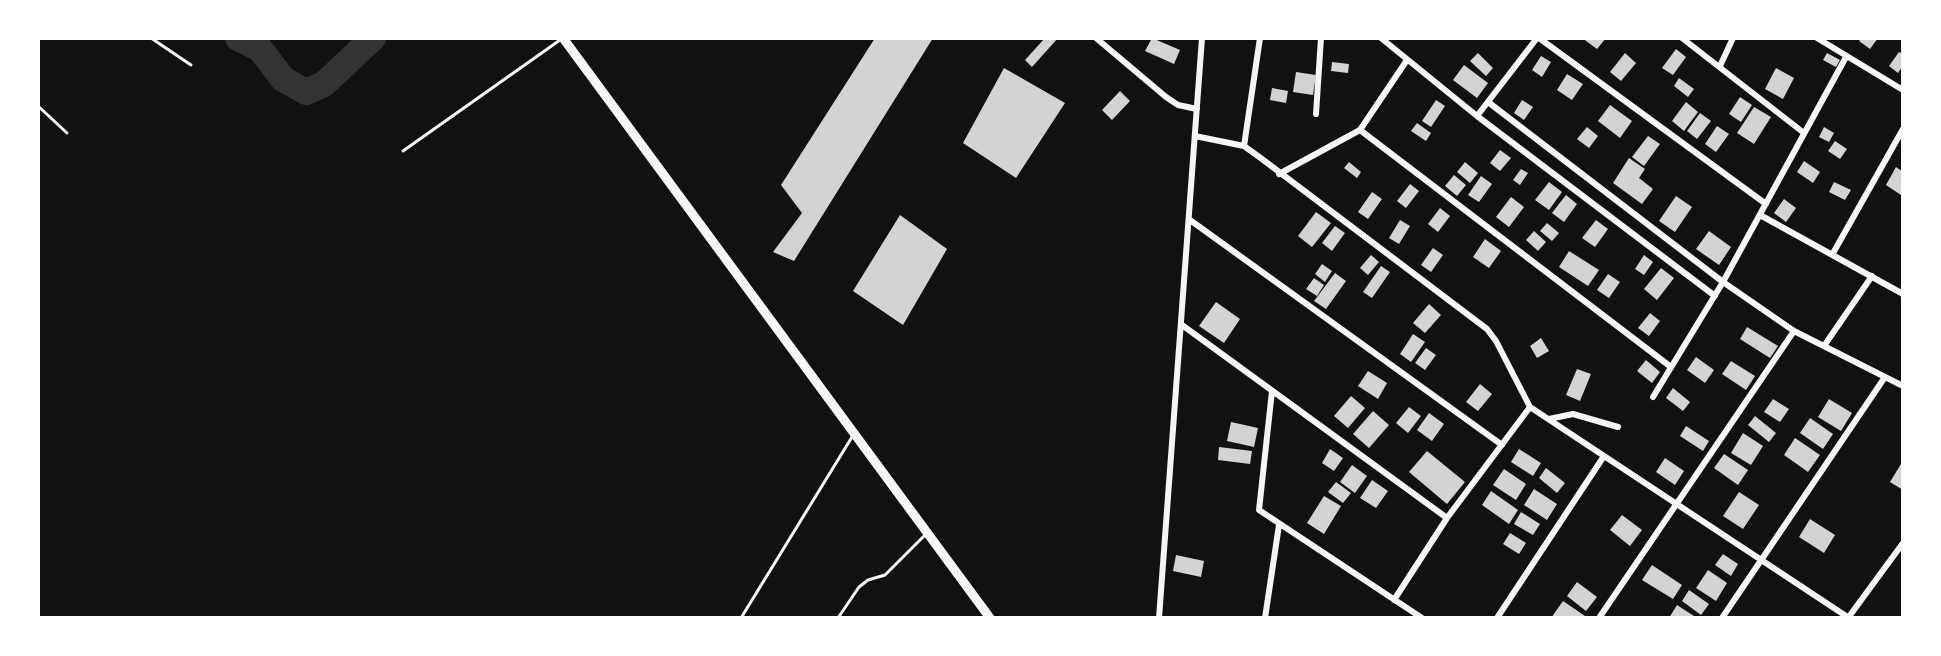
<!DOCTYPE html>
<style>
body{margin:0}
#map{position:relative;width:1941px;height:656px;overflow:hidden;background:#111;font-family:Figtree,sans-serif}
canvas{display:block}
.frame{position:absolute;inset:0;border:40px solid #fff;pointer-events:none}
</style>
<div id="map">
<canvas width="1941" height="656"></canvas>
<div class="frame"></div>
</div>
<script>
const ctx = document.querySelector('canvas').getContext('2d');
ctx.lineJoin = 'round';
const toPath = rows => new Path2D(rows.map(r => 'M' + r).join(''));
function trace(path, color, width, dash) { ctx.strokeStyle = color; ctx.lineWidth = width; ctx.lineCap = dash ? 'butt' : 'round'; ctx.setLineDash(dash || []); ctx.stroke(path); }
function fillPath(path, color) { ctx.fillStyle = color; ctx.fill(path, 'evenodd'); }
trace(toPath([
 [238,38,260,49,283,79,306,92,324,84,373,38]
]), '#333', 26);
fillPath(toPath([
 [875,38,933,38,794,261,773,252,802,213,781,185],
 [1045,38,1058,38,1032,67,1025,60],
 [1152,38,1180,50,1174,64,1145,51],
 [1582,38,1606,38,1597,49],
 [1862,38,1878,38,1870,49,1859,41],
 [1676,49,1686,57,1673,75,1662,68],
 [1899,52,1903,54,1903,65,1898,73,1889,66],
 [1478,53,1493,68,1486,76,1470,61],
 [1625,53,1636,63,1621,81,1610,72],
 [1827,53,1840,60,1836,67,1823,60],
 [1541,56,1551,62,1542,77,1532,70],
 [1332,62,1349,64,1348,73,1331,71],
 [1464,65,1488,83,1477,98,1453,80],
 [1004,68,1065,103,1016,178,963,143],
 [1776,68,1794,78,1783,99,1765,89],
 [1296,72,1316,75,1313,95,1293,92],
 [1567,74,1583,84,1572,100,1557,90],
 [1679,78,1694,89,1688,97,1674,86],
 [1272,88,1288,91,1286,103,1270,100],
 [1120,91,1130,101,1112,120,1102,110],
 [1740,97,1752,105,1741,122,1729,114],
 [1436,100,1445,106,1431,127,1422,121],
 [1522,100,1533,107,1524,120,1514,113],
 [1686,102,1698,112,1684,131,1672,121],
 [1610,105,1632,121,1620,138,1598,121],
 [1754,107,1771,117,1754,144,1737,133],
 [1700,113,1711,121,1697,139,1687,131],
 [1417,123,1431,133,1426,141,1411,131],
 [1717,126,1729,134,1716,152,1705,144],
 [1587,127,1598,136,1589,148,1577,139],
 [1824,127,1834,133,1829,142,1819,137],
 [1648,136,1660,144,1644,166,1632,157],
 [1835,141,1847,149,1840,159,1828,151],
 [1500,150,1511,158,1500,171,1490,163],
 [1629,158,1645,169,1639,178,1653,189,1642,204,1613,183],
 [1804,161,1820,172,1813,183,1797,172],
 [1349,162,1361,172,1357,178,1344,168],
 [1465,162,1478,173,1470,183,1457,172],
 [1896,167,1903,172,1901,195,1886,185],
 [1521,169,1528,173,1520,185,1513,180],
 [1454,175,1466,185,1457,196,1445,186],
 [1481,176,1492,184,1479,202,1468,195],
 [1549,182,1562,192,1549,210,1535,200],
 [1834,182,1851,190,1845,200,1829,192],
 [1410,184,1419,191,1406,208,1397,201],
 [1372,192,1382,199,1368,219,1358,212],
 [1566,195,1577,204,1564,222,1552,213],
 [1676,196,1692,207,1675,232,1659,221],
 [1511,197,1524,207,1509,227,1496,217],
 [1784,199,1796,208,1786,222,1774,213],
 [1440,208,1450,216,1438,232,1428,224],
 [1316,212,1331,223,1312,247,1298,236],
 [900,215,947,249,903,325,853,291],
 [1400,220,1410,226,1399,244,1389,238],
 [1596,220,1608,229,1595,247,1582,238],
 [1547,223,1559,233,1552,241,1540,231],
 [1335,226,1345,233,1332,251,1322,243],
 [1534,231,1546,242,1538,251,1526,240],
 [1709,231,1731,247,1719,265,1696,249],
 [1485,239,1501,251,1489,268,1473,257],
 [1433,248,1443,255,1431,272,1421,265],
 [1569,251,1599,270,1588,286,1559,267],
 [1371,255,1379,262,1368,275,1360,268],
 [1644,255,1653,262,1644,275,1635,269],
 [1322,264,1332,271,1325,282,1315,274],
 [1381,266,1390,272,1372,298,1363,292],
 [1661,268,1674,278,1657,300,1644,289],
 [1335,273,1346,281,1326,309,1314,301],
 [1608,274,1620,282,1609,298,1597,290],
 [1314,278,1324,285,1317,296,1306,289],
 [1216,302,1240,319,1224,343,1199,326],
 [1429,304,1441,315,1425,333,1413,323],
 [1650,313,1660,321,1649,336,1638,328],
 [1747,327,1778,346,1770,358,1740,339],
 [1413,334,1425,342,1411,362,1400,354],
 [1541,338,1549,351,1537,358,1530,346],
 [1426,348,1436,355,1425,370,1415,363],
 [1696,357,1714,370,1705,383,1687,370],
 [1646,360,1660,372,1652,383,1637,371],
 [1731,361,1755,376,1746,390,1722,374],
 [1577,369,1591,374,1580,401,1566,395],
 [1368,371,1387,383,1378,399,1358,386],
 [1480,384,1492,394,1478,411,1466,402],
 [1673,388,1690,402,1683,411,1666,398],
 [1351,396,1365,408,1348,428,1334,416],
 [1773,399,1789,409,1780,422,1764,412],
 [1829,399,1852,413,1841,431,1818,417],
 [1409,407,1421,416,1408,433,1396,423],
 [1373,411,1389,425,1369,448,1353,434],
 [1429,413,1444,424,1432,441,1417,430],
 [1755,416,1776,433,1769,442,1748,425],
 [1810,418,1833,434,1823,449,1800,433],
 [1231,422,1258,428,1254,447,1227,441],
 [1686,426,1709,441,1703,451,1680,436],
 [1743,433,1763,446,1751,465,1731,453],
 [1795,438,1820,455,1808,472,1784,455],
 [1219,447,1252,451,1250,464,1218,460],
 [1330,449,1343,458,1334,471,1322,463],
 [1519,449,1541,463,1533,476,1511,462],
 [1427,451,1465,482,1447,504,1409,472],
 [1724,454,1748,470,1738,485,1714,468],
 [1665,458,1684,471,1675,485,1656,472],
 [1901,464,1903,465,1903,490,1890,482],
 [1352,465,1367,476,1355,493,1340,482],
 [1546,468,1565,483,1557,493,1539,478],
 [1504,469,1526,484,1516,500,1493,485],
 [1372,480,1388,491,1376,508,1360,498],
 [1336,482,1351,493,1343,503,1328,492],
 [1534,489,1557,504,1547,520,1524,505],
 [1491,491,1518,510,1509,524,1482,505],
 [1739,492,1759,505,1743,529,1723,516],
 [1324,496,1341,506,1324,534,1307,523],
 [1521,512,1540,524,1533,535,1514,524],
 [1622,515,1642,530,1630,546,1610,530],
 [1810,519,1835,535,1824,553,1799,537],
 [1510,533,1526,543,1519,554,1503,544],
 [1723,554,1738,564,1731,576,1715,565],
 [1176,555,1204,561,1201,577,1173,571],
 [1652,565,1682,585,1673,599,1642,580],
 [1708,570,1727,583,1716,601,1696,588],
 [1577,582,1597,597,1586,611,1567,596],
 [1689,590,1709,604,1701,615,1682,601],
 [1563,601,1585,616,1583,618,1551,618],
 [1677,605,1697,618,1669,618]
]), '#d3d3d3');
trace(toPath([
 [151,38,191,65],
 [38,106,67,133],
 [403,151,560,40],
 [741,618,852,437],
 [838,618,859,587,868,580,885,575,925,535]
]), '#f5f5f5', 3);
trace(toPath([
 [1096,38,1166,97,1178,105,1197,109],
 [1381,38,1477,116,1715,296],
 [1539,38,1766,204],
 [1682,38,1804,133],
 [1817,38,1903,90],
 [1720,66,1733,38],
 [1488,102,1723,282,1794,331,1903,386],
 [1316,114,1321,38],
 [1477,116,1537,38],
 [1360,130,1671,367],
 [1195,136,1244,146,1262,159,1487,329,1496,341,1530,407,1849,618],
 [1244,146,1260,38],
 [1279,174,1360,130,1407,60],
 [1760,215,1903,294],
 [1190,220,1502,445],
 [1832,255,1903,129],
 [1182,325,1447,518],
 [1824,346,1872,276],
 [1272,391,1259,510,1422,618],
 [1653,397,1723,282,1846,57],
 [1549,419,1573,414,1618,427],
 [1394,600,1447,518,1530,407],
 [1159,618,1202,38],
 [1265,618,1279,525],
 [1497,618,1604,456],
 [1599,618,1794,331],
 [1722,618,1885,377],
 [1848,618,1903,543]
]), '#f5f5f5', 6);
trace(toPath([
 [563,38,990,618]
]), '#f5f5f5', 9);
</script>
